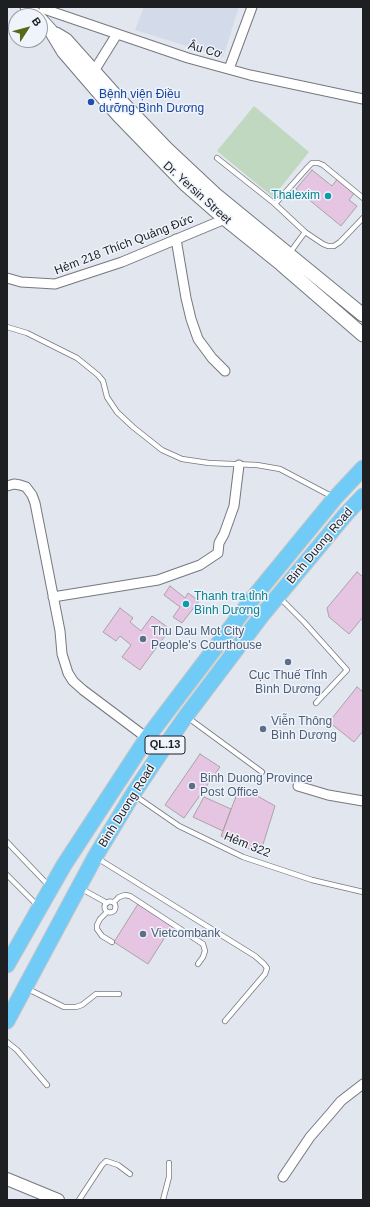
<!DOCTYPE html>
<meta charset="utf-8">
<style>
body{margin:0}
#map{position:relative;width:370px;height:1207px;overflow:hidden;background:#e2e6ee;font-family:Helvetica,sans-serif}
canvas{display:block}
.frame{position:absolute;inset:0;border:8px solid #1d1f22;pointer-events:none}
.north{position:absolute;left:8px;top:8px;width:40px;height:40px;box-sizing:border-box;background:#eff3fb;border:1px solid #9b9ea4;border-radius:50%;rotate:54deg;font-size:11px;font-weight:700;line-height:16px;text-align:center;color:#1d1f22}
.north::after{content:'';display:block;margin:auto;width:14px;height:18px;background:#556916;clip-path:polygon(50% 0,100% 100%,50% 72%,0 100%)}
</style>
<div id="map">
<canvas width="370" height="1207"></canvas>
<div class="frame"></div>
<div class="north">B</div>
</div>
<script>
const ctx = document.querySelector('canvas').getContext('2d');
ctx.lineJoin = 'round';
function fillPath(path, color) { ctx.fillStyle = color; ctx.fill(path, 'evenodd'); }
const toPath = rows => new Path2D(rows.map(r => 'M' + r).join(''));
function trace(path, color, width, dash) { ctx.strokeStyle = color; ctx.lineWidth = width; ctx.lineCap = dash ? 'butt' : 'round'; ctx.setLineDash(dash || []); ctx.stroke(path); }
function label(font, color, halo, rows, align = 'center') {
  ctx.font = font + ' Helvetica,sans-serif'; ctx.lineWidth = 3; ctx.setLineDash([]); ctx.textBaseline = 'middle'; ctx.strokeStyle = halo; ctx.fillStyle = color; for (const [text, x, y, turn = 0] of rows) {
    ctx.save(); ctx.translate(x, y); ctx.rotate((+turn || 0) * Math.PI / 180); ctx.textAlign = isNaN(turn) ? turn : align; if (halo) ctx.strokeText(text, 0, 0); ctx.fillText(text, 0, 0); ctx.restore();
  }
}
fillPath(toPath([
 [144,7,239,7,223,57,135,30]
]), '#d3dae9');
fillPath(toPath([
 [254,106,309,152,273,197,217,151]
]), '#c0d7c0');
const building = toPath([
 [312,170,332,186,338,178,355,192,349,200,357,206,341,226,296,189,312,170],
 [357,572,363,577,363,617,349,634,329,617,327,608,357,572],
 [170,586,185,598,188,593,199,601,182,623,173,617,180,607,164,595,170,586],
 [120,608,133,618,130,622,141,631,152,616,170,629,140,670,122,657,131,645,120,636,116,641,103,632,120,608],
 [357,687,363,692,363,731,354,742,329,722,357,687],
 [200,754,220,767,184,818,165,805,200,754],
 [240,786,275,806,260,854,221,836,240,786],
 [204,797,231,809,223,831,193,817,204,797],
 [138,904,172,926,148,964,114,942,138,904]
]);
fillPath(building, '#e6c5e2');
trace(building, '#a9a2a8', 1);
const service = toPath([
 [217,158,275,204,308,167,312,163,318,163,323,165,363,198],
 [275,204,305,232],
 [289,254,305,232,323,244,328,246,334,246,340,242,363,218],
 [7,327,27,333,77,358,98,375,103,381,107,397,117,412,133,427,162,450,182,459,209,463,257,465,280,469,333,497],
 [279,597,304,622,347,670,316,703],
 [187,717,262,772],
 [134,795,179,826,243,857,312,880,363,892],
 [7,842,50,887],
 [97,858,255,956,264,964,267,968,265,974,225,1021],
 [7,875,38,906],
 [80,888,107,903],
 '104.5 907a5.5 5.5 0 1 1 11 0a5.5 5.5 0 1 1-11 0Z',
 [114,902,119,897,125,895,130,896,203,944,205,951,203,957,198,964],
 [107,912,100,919,97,925,97,929,102,936,112,942],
 [28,989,64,1007,76,1007,82,1005,96,994,119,994],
 [7,1042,17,1050,47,1085],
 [79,1200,102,1165,106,1161,118,1165,130,1174],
 [163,1200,169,1177,169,1163]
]);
const minor = toPath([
 [44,9,188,58,250,75,363,99],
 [229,69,252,7],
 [94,71,117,34],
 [176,239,186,298,191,319,198,339,212,358,225,371],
 [7,278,21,282,55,284,122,262,225,219],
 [7,486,14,484,20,485,26,487,32,495,35,503,60,631,62,654,68,673,73,681,83,690,147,738],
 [53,597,158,580,200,565,218,553,219,543,224,534,234,506,239,465],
 [298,786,328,795,363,801],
 [283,1177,310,1137,330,1114,341,1101,363,1084]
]);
const tertiary = toPath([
 [7,1179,58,1200]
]);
const secondary = toPath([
 [27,7,37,16],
 [40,19,51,31,63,51,119,116,185,184,225,219,281,264,363,335],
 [56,34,66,40,117,97,167,149,215,194,363,315]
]);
const trunk = toPath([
 [7,965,64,865,147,738,253,598,335,498,363,468],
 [7,1021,95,857,133,794,163,749,186,716,263,614,346,514,363,496]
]);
trace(service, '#757880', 6);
trace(minor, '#757880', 11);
trace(tertiary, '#757880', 14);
trace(secondary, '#757880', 15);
trace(trunk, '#c4c5c6', 17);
trace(service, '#fff', 4.5);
trace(minor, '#fff', 9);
trace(tertiary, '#fff', 12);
trace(secondary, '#fff', 13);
trace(trunk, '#70ccf7', 15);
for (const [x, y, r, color] of [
 [91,102,4,"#1a4fb4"],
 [328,196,4,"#0f9aa8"],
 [186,604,4,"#0f9aa8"],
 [143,639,4,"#5c6f8a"],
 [288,662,4,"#5c6f8a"],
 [263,729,4,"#5c6f8a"],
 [192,786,4,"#5c6f8a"],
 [143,934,4,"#5c6f8a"]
]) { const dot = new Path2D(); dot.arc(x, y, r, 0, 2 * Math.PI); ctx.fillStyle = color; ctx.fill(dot); trace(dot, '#eff3fb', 1.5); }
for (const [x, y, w] of [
 [165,745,40]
]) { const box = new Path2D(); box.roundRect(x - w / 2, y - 9, w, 18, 3); ctx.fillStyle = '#eff3fb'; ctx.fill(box); trace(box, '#1d1f22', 1); }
label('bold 11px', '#1d1f22', null, [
 ["QL.13",165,745]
]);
label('12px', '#1d1f22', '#eff3fb', [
 ["Âu Cơ",205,50,16],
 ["Dr. Yersin Street",197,193,42],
 ["Hẻm 218 Thích Quảng Đức",124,245,-21],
 ["Binh Duong Road",320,546,-50],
 ["Binh Duong Road",127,806,-58],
 ["Hẻm 322",247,845,22]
]);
label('12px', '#164399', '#eff3fb', [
 ["Bệnh viện Điều",99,95],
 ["dưỡng Bình Dương",99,109]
], 'left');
label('12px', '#0d838f', '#eff3fb', [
 ["Thalexim",320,196],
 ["Thanh tra tỉnh",194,597,"left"],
 ["Bình Dương",194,611,"left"]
], 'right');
label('12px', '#4e5e75', '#eff3fb', [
 ["Thu Dau Mot City",151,632],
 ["People's Courthouse",151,646],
 ["Cục Thuế Tỉnh",288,676,"center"],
 ["Bình Dương",288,690,"center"],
 ["Viễn Thông",271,722],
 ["Bình Dương",271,736],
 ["Binh Duong Province",200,779],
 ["Post Office",200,793],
 ["Vietcombank",151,934]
], 'left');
</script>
